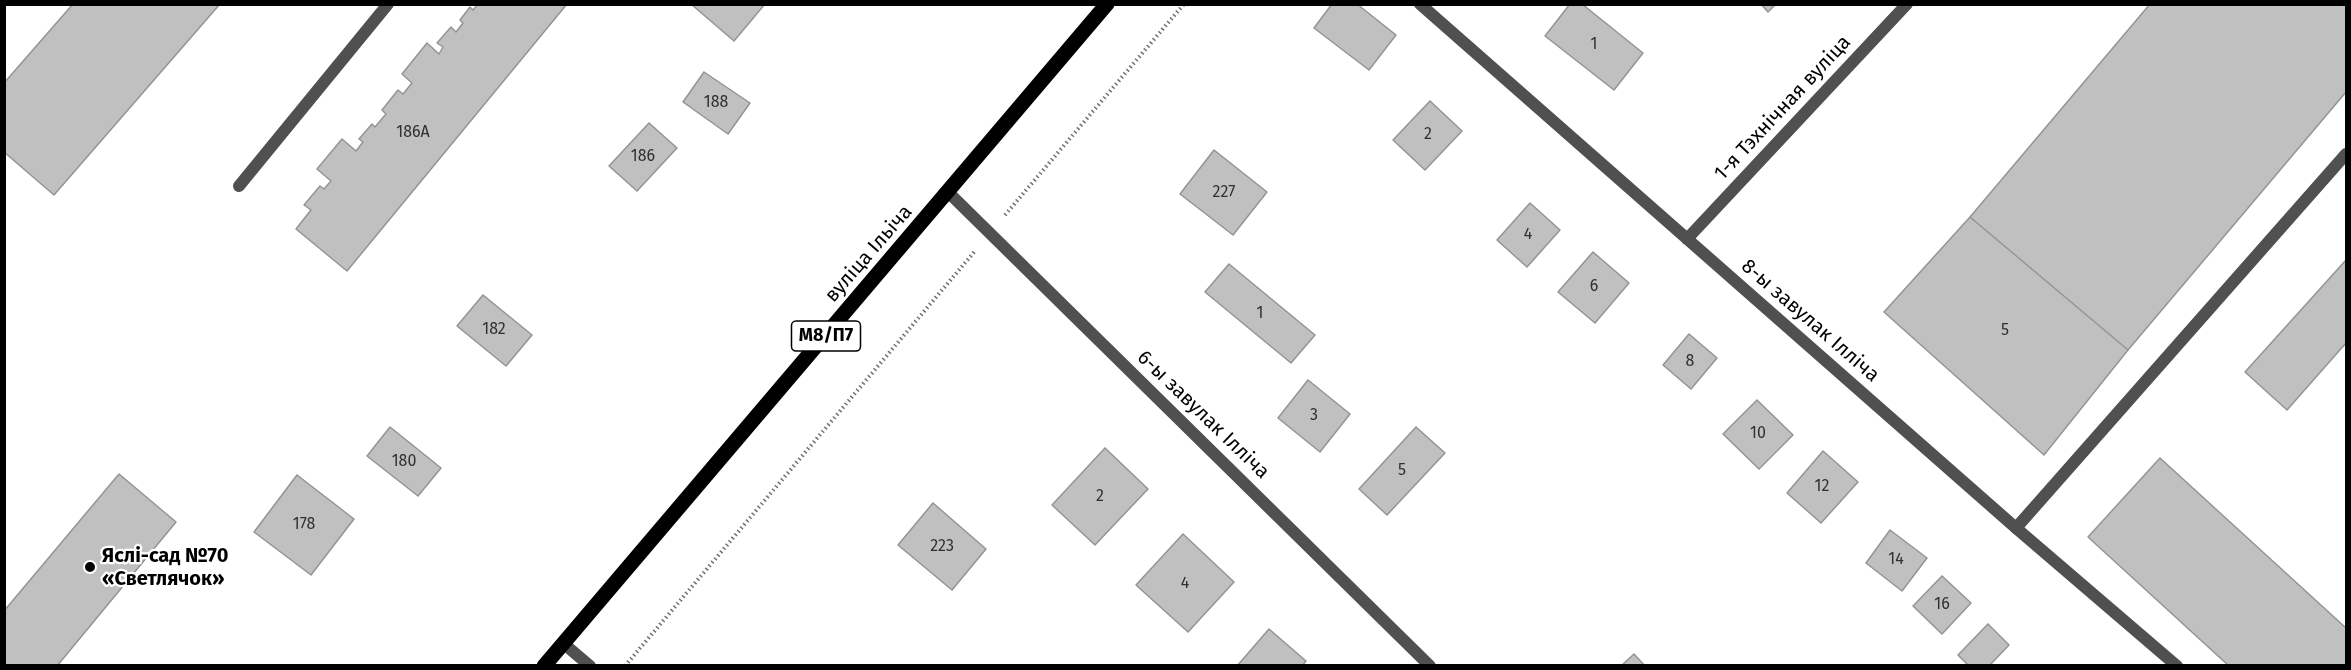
<!DOCTYPE html>
<meta charset="utf-8">
<style>
body{margin:0}
#map{position:relative;width:2351px;height:670px;overflow:hidden;background:#fff;font-family:"Fira Sans",sans-serif}
canvas{display:block}
.frame{position:absolute;inset:0;border:6px solid #000;pointer-events:none}
</style>
<div id="map">
<canvas width="2351" height="670"></canvas>
<div class="frame"></div>
</div>
<script>
const ctx = document.querySelector('canvas').getContext('2d');
ctx.lineJoin = 'round';
function fillPath(path, color) { ctx.fillStyle = color; ctx.fill(path, 'evenodd'); }
const toPath = rows => new Path2D(rows.map(r => 'M' + r).join(''));
function trace(path, color, width, dash) { ctx.strokeStyle = color; ctx.lineWidth = width; ctx.lineCap = dash ? 'butt' : 'round'; ctx.setLineDash(dash || []); ctx.stroke(path); }
function label(font, color, halo, rows, align = 'center') {
  ctx.font = font + ' "Fira Sans",sans-serif'; ctx.lineWidth = 4.5; ctx.setLineDash([]); ctx.textBaseline = 'middle'; ctx.strokeStyle = halo; ctx.fillStyle = color; for (const [text, x, y, turn = 0] of rows) {
    ctx.save(); ctx.translate(x, y); ctx.rotate((+turn || 0) * Math.PI / 180); ctx.textAlign = isNaN(turn) ? turn : align; if (halo) ctx.strokeText(text, 0, 0); ctx.fillText(text, 0, 0); ctx.restore();
  }
}
const building = toPath([
 [73,4,220,4,54,195,4,152,4,83,73,4],
 [478,4,567,4,347,271,296,229,311,210,304,205,320,186,324,189,331,181,317,169,342,139,356,151,363,142,359,139,372,124,375,127,386,114,382,110,398,90,403,94,412,83,402,74,427,43,439,54,443,47,437,43,451,27,456,32,463,23,460,20,470,7,473,10,478,4],
 [691,4,765,4,734,41,691,4],
 [1332,4,1357,4,1396,35,1369,70,1314,28,1332,4],
 [1570,4,1582,4,1643,53,1614,90,1545,36,1570,4],
 [1761,4,1776,4,1768,12,1761,4],
 [2150,4,2346,4,2346,92,2128,350,1970,217,2150,4],
 [704,72,750,103,728,134,683,102,704,72],
 [1430,101,1462,131,1425,170,1393,140,1430,101],
 [649,123,677,148,637,191,609,166,649,123],
 [1214,150,1267,192,1233,235,1180,194,1214,150],
 [1530,203,1560,230,1527,267,1497,240,1530,203],
 [1970,217,2128,350,2044,455,1884,312,1970,217],
 [1593,252,1629,283,1595,323,1558,292,1593,252],
 [2346,260,2346,343,2287,410,2245,372,2346,260],
 [1229,264,1315,335,1291,363,1205,292,1229,264],
 [483,295,532,335,506,366,457,326,483,295],
 [1689,334,1717,358,1691,389,1663,365,1689,334],
 [1308,380,1350,414,1320,452,1278,418,1308,380],
 [1757,400,1793,435,1759,469,1723,434,1757,400],
 [390,427,441,468,418,496,367,456,390,427],
 [1416,427,1445,453,1387,515,1359,489,1416,427],
 [1105,448,1148,489,1095,545,1052,505,1105,448],
 [1823,451,1858,482,1821,523,1787,493,1823,451],
 [2160,458,2346,628,2346,666,2229,666,2088,537,2160,458],
 [119,474,176,522,57,666,4,666,4,611,119,474],
 [297,475,354,519,311,575,254,532,297,475],
 [933,503,986,549,952,590,898,545,933,503],
 [1890,530,1927,558,1902,591,1866,563,1890,530],
 [1183,534,1234,582,1188,632,1136,585,1183,534],
 [1942,576,1971,603,1942,634,1913,606,1942,576],
 [1988,624,2009,645,1989,666,1969,666,1958,655,1988,624],
 [1269,629,1306,661,1302,666,1237,666,1269,629],
 [1634,654,1645,666,1621,666,1634,654]
]);
fillPath(building, '#c0c0c0');
trace(building, '#949494', 1.5);
trace(toPath([
 [1005,215,1184,4],
 [625,666,975,251]
]), '#727272', 4, [1.5, 3]);
trace(toPath([
 [239,186,388,4],
 [2016,528,2346,154]
]), '#505050', 12);
trace(toPath([
 [1420,4,2016,528,2177,666],
 [949,193,1430,666],
 [1687,239,1907,4],
 [563,643,590,666]
]), '#505050', 12);
trace(toPath([
 [544,666,1107,4]
]), '#000', 15);
for (const [x, y, r, color] of [
 [90,567,6,"#000"]
]) { const dot = new Path2D(); dot.arc(x, y, r, 0, 2 * Math.PI); ctx.fillStyle = color; ctx.fill(dot); trace(dot, '#fff', 2); }
label('16px', '#303030', null, [
 ["1",1594,45],
 ["188",716,103],
 ["186А",413,133],
 ["2",1428,135],
 ["186",643,157],
 ["227",1224,193],
 ["4",1528,235],
 ["6",1594,287],
 ["1",1260,314],
 ["182",494,330],
 ["5",2005,331],
 ["8",1690,362],
 ["3",1314,416],
 ["10",1758,434],
 ["180",404,462],
 ["5",1402,471],
 ["12",1822,487],
 ["2",1100,497],
 ["178",304,525],
 ["223",942,547],
 ["14",1896,560],
 ["4",1185,584],
 ["16",1942,605]
]);
for (const [x, y, w] of [
 [826,336,69]
]) { const box = new Path2D(); box.roundRect(x - w / 2, y - 15, w, 30, 4.5); ctx.fillStyle = '#fff'; ctx.fill(box); trace(box, '#000', 1.5); }
label('bold 18px', '#000', null, [
 ["М8/П7",826,336]
]);
label('20px', '#000', '#fff', [
 ["1-я Тэхнічная вуліца",1783,108,-47],
 ["вуліца Ільіча",869,254,-49],
 ["8-ы завулак Ілліча",1810,321,41],
 ["6-ы завулак Ілліча",1203,415,44]
]);
label('bold 20px', '#000', '#fff', [
 ["Яслі-сад №70",102,556],
 ["«Светлячок»",102,579]
], 'left');
</script>
